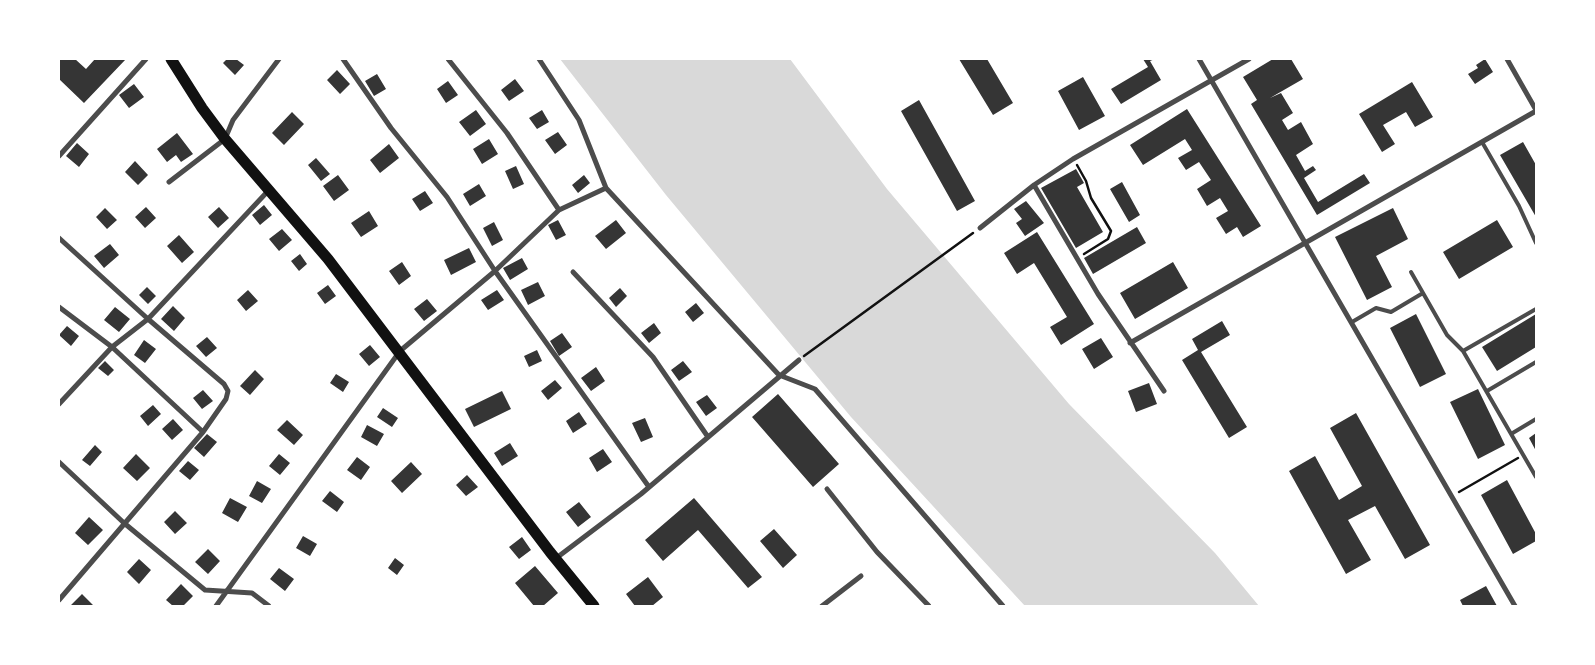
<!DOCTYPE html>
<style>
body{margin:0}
#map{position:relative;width:1595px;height:665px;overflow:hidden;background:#fff;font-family:Montserrat,sans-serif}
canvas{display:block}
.frame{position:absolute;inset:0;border:60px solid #fff;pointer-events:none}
</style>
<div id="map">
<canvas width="1595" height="665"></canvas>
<div class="frame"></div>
</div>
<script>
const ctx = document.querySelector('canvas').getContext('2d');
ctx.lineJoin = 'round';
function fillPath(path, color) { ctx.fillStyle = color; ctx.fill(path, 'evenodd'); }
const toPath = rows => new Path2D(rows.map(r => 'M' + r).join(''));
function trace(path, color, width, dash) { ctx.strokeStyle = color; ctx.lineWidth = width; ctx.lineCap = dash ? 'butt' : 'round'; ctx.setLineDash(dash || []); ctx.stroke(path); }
fillPath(toPath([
 [560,59,790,59,887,189,1069,404,1215,553,1259,606,1025,606,851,417,666,195]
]), '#d9d9d9');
fillPath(toPath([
 [59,59,75,59,86,69,95,59,126,59,84,103,59,79],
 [227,59,236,59,244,65,235,75,223,63],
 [959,59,987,59,1013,103,993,115],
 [1143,59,1155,59,1150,61,1161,80,1121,104,1111,89,1148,67],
 [1273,59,1291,59,1303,79,1270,98,1281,93,1293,113,1282,120,1288,130,1301,122,1313,144,1296,155,1305,171,1313,166,1316,170,1304,178,1318,202,1364,174,1370,183,1317,215,1251,104,1257,100,1243,77],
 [1485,59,1493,72,1475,84,1468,74,1478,68,1476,65],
 [337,70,350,84,340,94,327,80],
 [377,74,386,89,374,96,365,81],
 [1083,77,1105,116,1079,130,1058,91],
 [515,79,524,91,509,101,501,90],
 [448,81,458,95,446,103,437,89],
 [1412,82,1433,117,1415,127,1406,112,1383,125,1395,144,1382,152,1359,114],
 [134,84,144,97,129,108,119,95],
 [919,100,975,201,957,211,901,111],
 [1187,109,1261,226,1243,237,1237,227,1226,234,1216,218,1228,211,1220,198,1207,206,1197,189,1211,180,1199,162,1186,170,1178,158,1192,150,1185,139,1143,165,1130,145],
 [476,110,486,124,470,136,459,122],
 [542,110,549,122,537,129,529,118],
 [292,112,304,124,284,145,272,133],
 [558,132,567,145,555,154,545,140],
 [177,133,193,154,181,162,176,155,167,162,157,149],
 [489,139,498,154,482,164,473,149],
 [1523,142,1536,165,1536,217,1500,155],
 [77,143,89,154,79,167,66,156],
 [389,144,399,158,380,173,370,160],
 [316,158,330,174,321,181,308,165],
 [135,161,148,175,138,185,125,172],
 [516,166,524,184,513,189,505,171],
 [1076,169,1084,183,1077,187,1103,232,1076,248,1041,188],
 [338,175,349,190,334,201,323,186],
 [584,175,590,183,578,193,572,185],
 [1122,182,1140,215,1129,222,1110,189],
 [479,184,486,196,470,206,463,194],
 [425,191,433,203,420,211,412,199],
 [1026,201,1044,223,1025,236,1016,223,1022,219,1014,209],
 [264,205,272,215,260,225,252,215],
 [146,207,156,218,145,228,135,217],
 [219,207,229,218,218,228,208,217],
 [105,208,117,220,107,229,96,217],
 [1393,208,1408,239,1376,256,1392,287,1367,300,1335,237],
 [369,211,378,226,361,237,351,223],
 [558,220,566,235,556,240,548,225],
 [616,220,626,233,606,249,595,236],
 [1497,220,1513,247,1459,279,1443,252],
 [494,222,503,240,492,246,483,228],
 [1137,227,1146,243,1093,274,1084,258],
 [282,229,292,240,279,251,269,239],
 [1037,232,1094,324,1061,345,1050,327,1067,317,1034,263,1017,274,1004,253],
 [179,235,194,252,182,263,167,246],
 [110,244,119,255,104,268,94,256],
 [469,248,476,262,451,275,444,260],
 [300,254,307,264,299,271,291,261],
 [522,258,528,269,510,280,503,268],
 [402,262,411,276,399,285,389,271],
 [1173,262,1188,288,1135,319,1120,293],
 [538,282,545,296,528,305,521,290],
 [328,285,336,296,325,304,317,293],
 [147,287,156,296,148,304,139,295],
 [620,288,627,296,616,307,609,298],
 [248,290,258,301,246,311,237,300],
 [497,290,504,300,488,310,481,300],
 [427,299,437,311,424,321,414,309],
 [696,303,704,313,693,322,685,312],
 [173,306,185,318,174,331,161,319],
 [115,307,130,319,119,332,104,320],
 [1416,314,1446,374,1420,387,1390,328],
 [1536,314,1536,347,1497,371,1482,347],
 [1222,321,1230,335,1201,352,1247,427,1229,438,1182,360,1198,350,1192,339],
 [654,323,661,333,649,343,641,333],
 [67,326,79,336,71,346,59,335],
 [562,333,572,347,559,356,550,341],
 [207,337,217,348,206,357,196,346],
 [1101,338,1113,357,1094,369,1082,349],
 [144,340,156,349,145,363,134,355],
 [370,345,380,357,369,366,359,354],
 [537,350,542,361,529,367,524,356],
 [105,361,114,370,108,376,98,368],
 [683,361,692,372,679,381,671,370],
 [596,367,605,381,591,391,581,378],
 [255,370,264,379,250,395,240,386],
 [336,374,349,382,343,392,330,383],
 [555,380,562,388,548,400,541,391],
 [1149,383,1157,404,1136,412,1128,391],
 [1478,389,1505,445,1478,459,1450,402],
 [203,390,213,401,202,409,193,398],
 [502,391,511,409,474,427,465,409],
 [778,394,839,464,813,487,752,417],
 [707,395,717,408,706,416,696,402],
 [153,405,161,414,148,426,140,416],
 [383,408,398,418,392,427,377,417],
 [579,412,587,424,573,433,566,421],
 [1356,413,1430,545,1405,559,1375,506,1348,520,1371,560,1346,574,1289,471,1315,456,1339,500,1362,486,1330,428],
 [645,418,653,437,641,442,632,423],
 [173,419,183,430,172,440,162,429],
 [287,420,303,435,294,445,277,430],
 [367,425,384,434,377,446,361,437],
 [1536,433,1536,451,1529,438],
 [207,434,217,442,204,457,194,448],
 [510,443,518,456,502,466,494,453],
 [95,445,102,452,90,466,82,460],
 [603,449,612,462,597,472,589,458],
 [136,454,150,468,137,481,123,468],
 [279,454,290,463,280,475,269,466],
 [357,457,370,467,361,480,347,470],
 [188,461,199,470,190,480,179,471],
 [411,462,422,474,402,493,391,481],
 [467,475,478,487,466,496,456,485],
 [1507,480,1536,534,1536,541,1513,554,1481,495],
 [257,481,271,489,262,503,249,496],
 [330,491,344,502,337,512,322,501],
 [230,498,247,507,238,522,222,513],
 [694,498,762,577,748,588,698,530,663,561,645,540],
 [579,502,591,517,578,527,566,512],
 [175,511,187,523,175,534,164,522],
 [89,517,103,530,88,545,75,533],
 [774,529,797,555,783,568,760,541],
 [303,536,317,544,310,556,296,548],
 [522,537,531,550,519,559,509,547],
 [208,549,220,561,208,574,195,562],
 [395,558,404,565,397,575,388,568],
 [139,559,151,570,139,584,127,572],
 [535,566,558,593,543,606,534,606,515,583],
 [279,568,294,579,285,591,270,579],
 [648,577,663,597,652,606,635,606,626,594],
 [181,584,193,596,183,606,173,606,166,600],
 [1486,586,1497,606,1463,606,1460,600],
 [82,594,94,606,70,606]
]), '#353535');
trace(toPath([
 [1077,165,1086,181,1091,198,1111,231,1108,239,1084,254],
 [804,356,973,233],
 [1459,492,1518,458]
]), '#111', 2.5);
trace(toPath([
 [1482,142,1519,206,1536,243],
 [1411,272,1447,335,1463,351,1536,477],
 [1352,322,1376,308,1391,312,1423,293],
 [1463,351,1536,309],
 [1487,391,1536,362],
 [1511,434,1536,419]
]), '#4c4c4c', 4);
trace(toPath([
 [343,59,391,128,447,197,495,271,649,487],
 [448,59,507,133,559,210],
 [539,59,579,120,606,188,779,375,815,389,1003,606],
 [1199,59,1515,606],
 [1507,59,1536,110],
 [59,156,146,59],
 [169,182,225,139,233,120,279,59],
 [1034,185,1098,294,1164,391],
 [980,228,1034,185,1073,159,1249,59],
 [59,238,148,319,224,384,228,391,226,399,203,432,59,600],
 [573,272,653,357,708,437],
 [59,307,112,347,203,432],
 [1130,343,1536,111],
 [59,404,112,347,148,319,268,191],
 [59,462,124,523,205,590,252,593,269,606],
 [827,489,877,552,929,606],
 [555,559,641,494,799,360],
 [216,606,400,351,495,271,559,210,606,188],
 [822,606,861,576]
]), '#4c4c4c', 5);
trace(toPath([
 [171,59,202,108,225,139,328,259,550,552,594,606]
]), '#111', 11);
</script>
